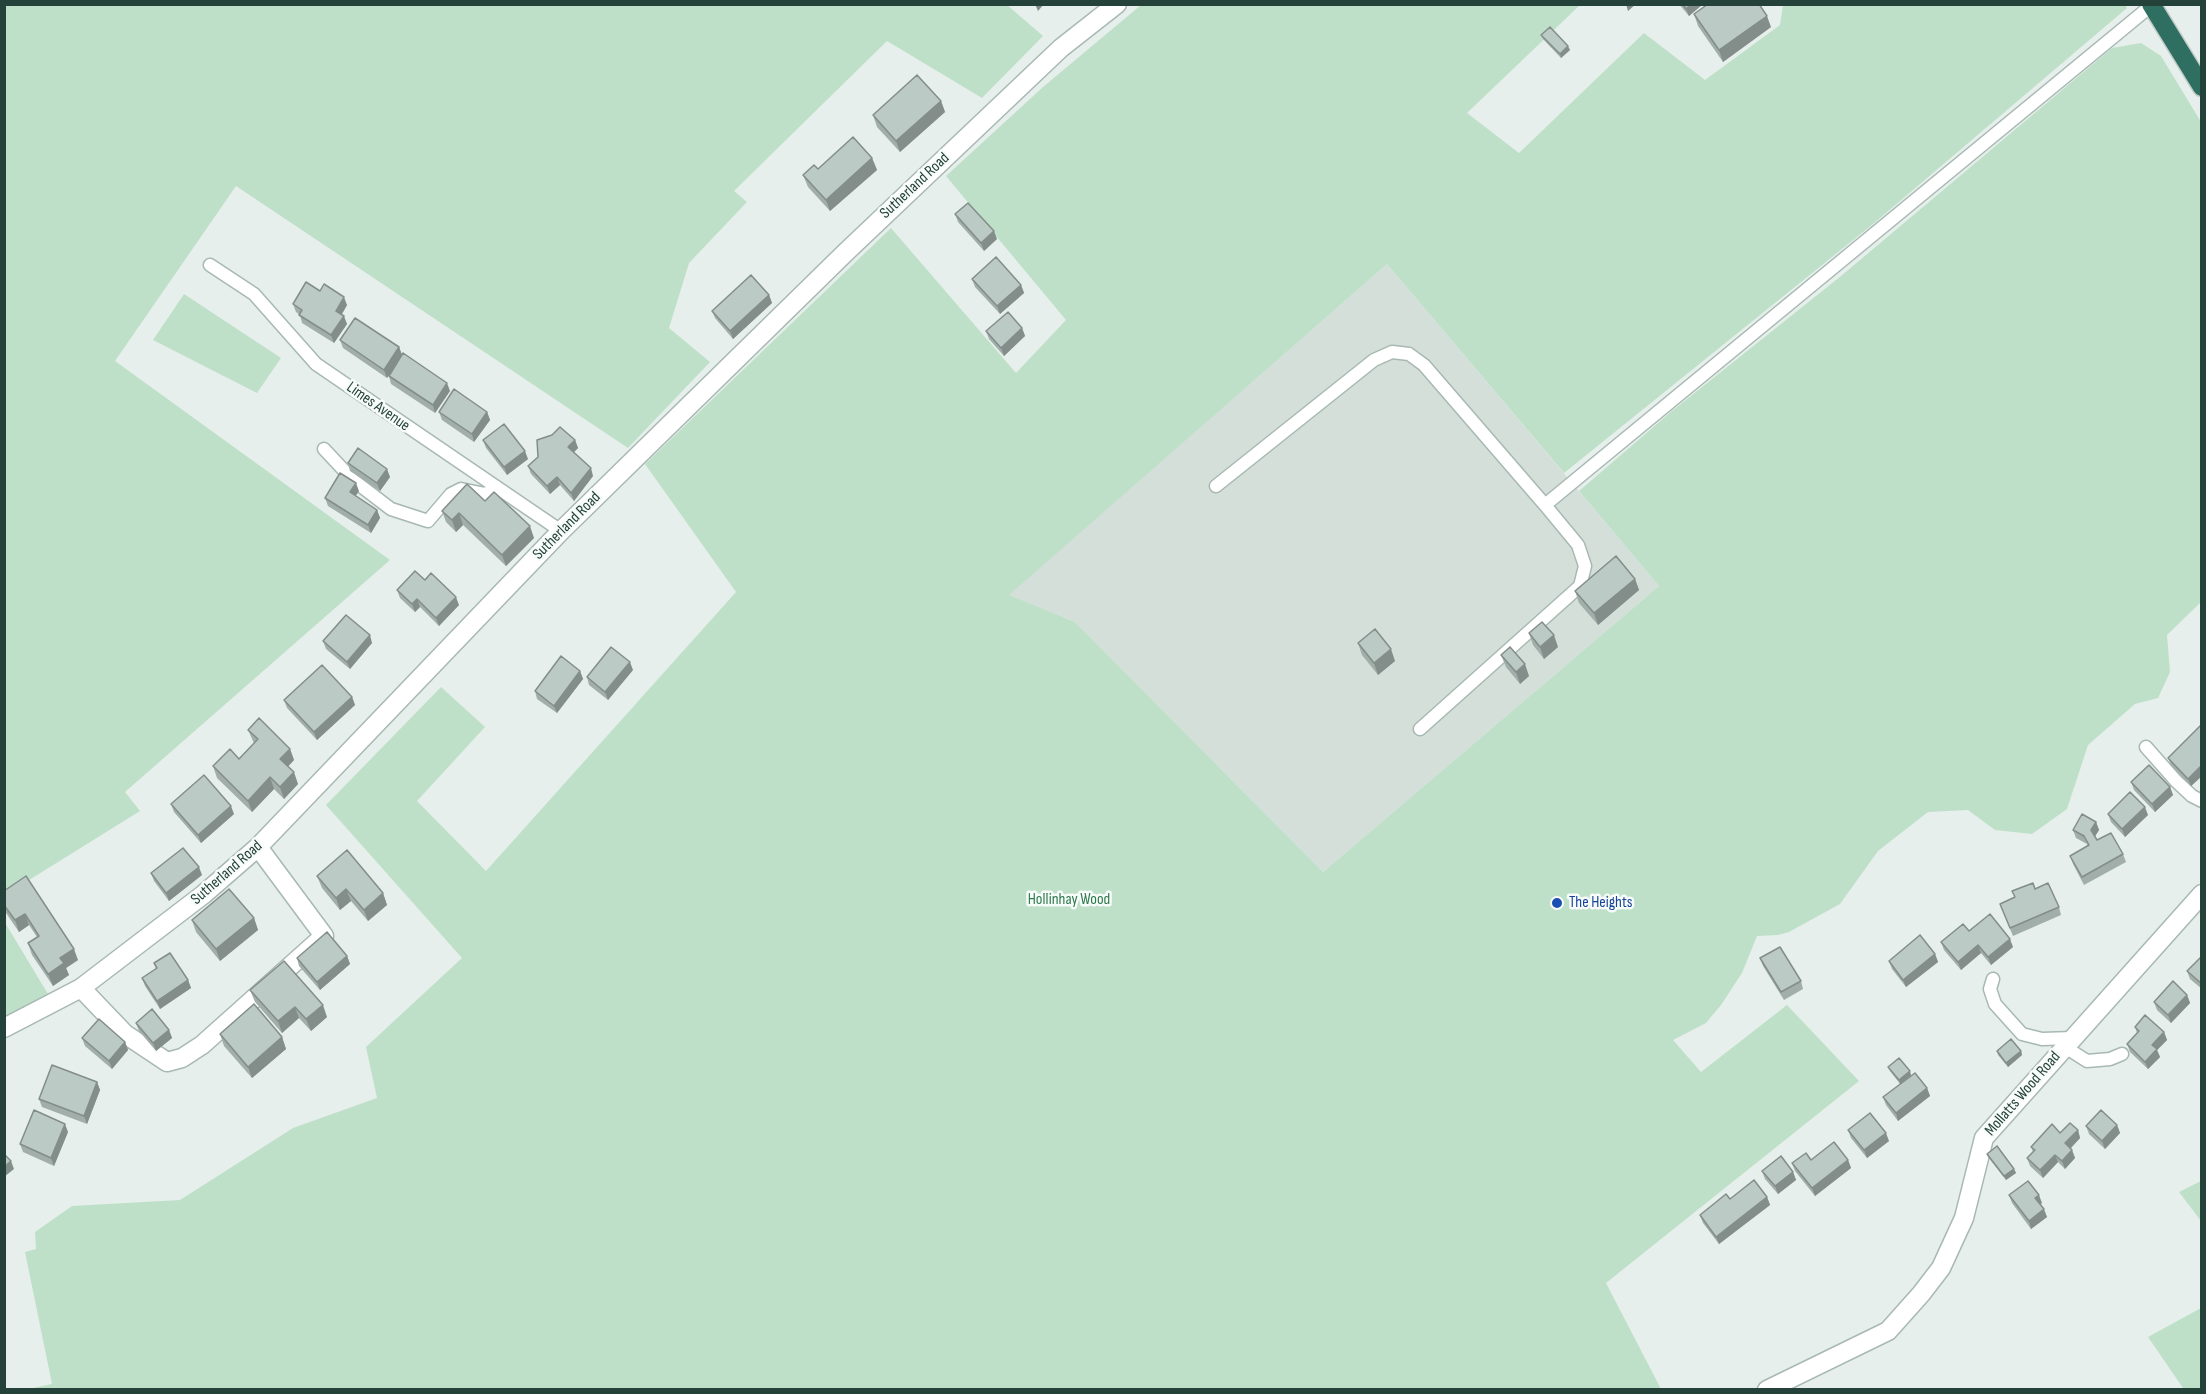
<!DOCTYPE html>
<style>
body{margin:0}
#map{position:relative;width:2206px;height:1394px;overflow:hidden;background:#e6efeb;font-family:"Sofia Sans Condensed",sans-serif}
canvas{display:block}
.frame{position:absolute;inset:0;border:6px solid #24423a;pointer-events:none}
</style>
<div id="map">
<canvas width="2206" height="1394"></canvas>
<div class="frame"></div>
</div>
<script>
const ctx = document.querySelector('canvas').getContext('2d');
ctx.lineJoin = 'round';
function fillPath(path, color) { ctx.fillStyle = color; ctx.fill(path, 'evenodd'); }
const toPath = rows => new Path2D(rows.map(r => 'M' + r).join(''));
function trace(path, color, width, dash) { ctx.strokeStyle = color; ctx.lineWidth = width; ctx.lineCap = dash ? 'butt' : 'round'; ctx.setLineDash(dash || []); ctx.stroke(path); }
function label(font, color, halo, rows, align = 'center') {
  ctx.font = font + ' "Sofia Sans Condensed",sans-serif'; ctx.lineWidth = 5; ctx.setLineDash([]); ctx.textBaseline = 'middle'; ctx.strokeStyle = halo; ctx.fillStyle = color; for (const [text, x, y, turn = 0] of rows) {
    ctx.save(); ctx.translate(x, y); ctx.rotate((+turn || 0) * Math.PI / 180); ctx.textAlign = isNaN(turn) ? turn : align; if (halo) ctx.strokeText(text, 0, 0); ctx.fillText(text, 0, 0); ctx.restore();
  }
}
fillPath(toPath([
 [1387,264,1659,586,1323,872,1075,622,1008,595]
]), '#d4dfda');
fillPath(toPath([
 [1006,4,1043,36,982,98,887,41,734,191,747,202,689,263,669,328,710,362,628,448,236,186,115,361,390,560,125,792,140,811,5,895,4,5],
 [2124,4,2127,8,1873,224,1564,473,1387,264,1009,595,1075,622,1323,872,1659,586,1579,491,1672,411,1841,276,2112,48,2141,43,2161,56,2201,122,2201,602,2167,635,2170,672,2158,698,2135,704,2088,745,2067,809,2032,834,1995,830,1968,810,1928,812,1878,851,1840,904,1789,932,1778,935,1757,936,1742,973,1721,1005,1706,1023,1673,1040,1701,1072,1787,1005,1859,1081,1606,1283,1661,1389,28,1389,52,1384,25,1252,36,1249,35,1232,72,1206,180,1200,293,1128,377,1098,366,1047,462,958,326,805,441,687,485,727,417,801,486,871,736,592,645,464,891,228,1016,373,1066,320,946,176,1043,87,1141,5,1580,5,1467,113,1519,153,1644,33,1705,80,1780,25,1783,5],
 [184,294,281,358,257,393,153,340],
 [4,921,48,994,5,1018,4,1018],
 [2201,1181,2201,1221,2179,1192],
 [2201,1308,2201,1389,2178,1389,2183,1388,2148,1337]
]), '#bfe0c8');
const lane = toPath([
 [210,265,254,294,316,364,561,531],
 [324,449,353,480,391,509,428,521,451,494,461,489,485,494,498,488],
 [1216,486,1374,360,1392,352,1409,354,1424,365,1545,505,1578,545,1585,566,1580,586,1420,729],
 [1545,505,2152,5],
 [2146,747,2176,781,2192,796,2202,801],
 [1993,979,1990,989,1995,1004,2022,1034,2042,1039,2073,1038],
 [2065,1047,2087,1061,2110,1059,2122,1054]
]);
const street = toPath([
 [81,988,125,1034,167,1062,182,1058,202,1045,324,936,258,847],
 [4,1028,81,988,204,894,258,847,561,531,846,252,1061,48,1117,4],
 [1767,1390,1888,1331,1921,1294,1941,1268,1964,1218,1984,1138,2202,894]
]);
const highway = toPath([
 [2151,4,2202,87]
]);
trace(lane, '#a8b8b2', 15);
trace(street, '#a8b8b2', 21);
trace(highway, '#c2cac8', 21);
trace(lane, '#fff', 12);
trace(street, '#fff', 18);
trace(highway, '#2f6f62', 18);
fillPath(toPath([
 [1679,4,1703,4,1689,16],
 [1694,14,1771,27,1723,62,1698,26],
 [1541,35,1570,50,1561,58,1543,39],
 [941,101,945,112,900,152,877,127,873,115],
 [872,158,877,170,830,211,808,187,803,175,818,169],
 [955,214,997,239,984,251,958,222],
 [972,279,1021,285,1024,293,1000,314,975,287],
 [320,291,347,305,342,314,347,324,334,343,302,323,300,315,296,312,293,304],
 [769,295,772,303,733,339,715,318,712,311],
 [1022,328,1025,336,1004,356,989,339,986,331],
 [340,340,399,347,402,355,387,378,343,348],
 [389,376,450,391,435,413,391,384],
 [439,412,487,412,490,420,474,442,442,420],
 [483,440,528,459,507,475,486,448],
 [575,440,578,448,574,452,593,476,574,501,560,485,550,494,531,474,528,466],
 [348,463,390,477,380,491,350,471],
 [359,491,355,496,377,510,380,518,371,533,328,506,325,498],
 [485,501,534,538,506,566,463,525,456,532,446,522,442,511],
 [1635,579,1639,590,1598,625,1579,603,1575,591],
 [425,580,459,605,439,626,420,607,415,612,400,598,397,590],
 [1529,633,1558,647,1544,659,1533,645],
 [323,641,372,643,350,669,326,649],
 [1358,643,1395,661,1378,675,1362,655],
 [1501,655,1529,676,1520,684,1506,667],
 [633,670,608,700,589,685,587,677],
 [580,671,583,679,557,713,537,699,535,691],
 [352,697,355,705,317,740,287,708,284,700],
 [2202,724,2202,776,2191,786,2171,765,2168,758],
 [248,730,290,749,294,760,288,767,298,784,284,799,274,789,252,812,217,778,213,766,239,759,254,743,253,741],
 [2131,782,2170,787,2173,795,2155,812,2134,790],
 [171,804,234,814,201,843,174,812],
 [2108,814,2148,815,2125,837,2111,822],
 [2096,822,2099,830,2095,836,2097,840,2123,854,2126,862,2084,885,2073,864,2070,856,2088,846,2087,844,2076,838,2073,830],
 [151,873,202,875,169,901,154,881],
 [317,876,383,893,387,905,368,921,351,901,340,910,322,888],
 [4,891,78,960,66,968,69,975,53,986,32,955,28,943,37,937,29,925,19,932,4,910],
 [2000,904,2059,907,2061,915,2013,936],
 [254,918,258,930,220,961,196,932,192,920],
 [1969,931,2013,947,1991,965,1981,953,1961,970,1944,950,1941,942],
 [1935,954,1938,962,1906,987,1892,969,1889,961],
 [347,956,350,964,320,990,299,966,297,958],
 [2202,956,2202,989,2190,979,2187,971],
 [1760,958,1801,981,1803,989,1784,1000,1763,966],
 [154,963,188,980,191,988,160,1009,145,986,142,978,156,969],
 [250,990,327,1017,311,1031,299,1018,282,1033,255,1002],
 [2187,995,2190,1003,2171,1023,2157,1010,2154,1002],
 [136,1023,169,1030,172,1038,156,1051,139,1031],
 [2135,1027,2164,1032,2167,1040,2157,1050,2160,1057,2148,1069,2130,1052,2127,1044,2137,1033],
 [220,1034,282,1037,286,1049,252,1078,224,1046],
 [82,1038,125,1042,128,1050,112,1069,85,1046],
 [1997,1051,2021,1051,2022,1055,2008,1067,1998,1055],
 [1888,1067,1911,1075,1927,1088,1930,1096,1898,1121,1886,1105,1883,1097,1900,1084,1890,1071],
 [97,1082,100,1090,87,1124,42,1107,39,1099],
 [2117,1125,2120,1133,2105,1149,2089,1134,2086,1126],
 [1848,1130,1889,1141,1867,1158,1851,1138],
 [2078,1130,2080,1138,2071,1148,2075,1158,2065,1169,2058,1162,2043,1178,2030,1166,2027,1158,2033,1152,2031,1147,2060,1133],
 [68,1132,54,1166,23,1152,20,1144],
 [1987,1154,2014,1169,2016,1173,2006,1180,1988,1157],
 [1811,1160,1848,1160,1851,1168,1815,1196,1795,1171,1792,1163],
 [1762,1171,1793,1172,1796,1180,1778,1194,1765,1179],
 [2009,1195,2042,1203,2040,1204,2047,1217,2031,1229,2012,1203],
 [1767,1197,1770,1205,1719,1244,1703,1223,1700,1215,1730,1199]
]), '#a1aea9');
fillPath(toPath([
 [1035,4,1044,4,1038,11],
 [1626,4,1636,4,1628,11],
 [1691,4,1703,4,1689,16,1686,9],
 [1767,16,1771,27,1723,62,1719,50],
 [1568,46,1570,50,1561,58,1560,54],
 [941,101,945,112,900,152,896,141],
 [872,158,877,170,830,211,826,200],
 [994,231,997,239,984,251,981,243],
 [1021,285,1024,293,1000,314,997,306],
 [769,295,772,303,733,339,730,331],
 [344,297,347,305,339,319,336,311],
 [344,316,347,324,334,343,331,335],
 [1022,328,1025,336,1004,356,1001,348],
 [399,347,402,355,387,378,384,370],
 [447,383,450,391,435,413,433,405],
 [487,412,490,420,474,442,472,434],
 [575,440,578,448,571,455,568,447],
 [525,451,528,459,507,475,504,467],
 [591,468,593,476,574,501,571,493],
 [387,469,390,477,380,491,377,483],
 [557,477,560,485,550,494,547,486],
 [356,483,359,491,353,500,350,492],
 [377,510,380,518,371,533,368,525],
 [459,513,463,525,456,532,452,520],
 [530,526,534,538,506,566,502,555],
 [1635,579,1639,590,1598,625,1594,613],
 [456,597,459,605,439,626,436,618],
 [417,599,420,607,415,612,412,604],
 [370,635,372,643,350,669,347,662],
 [1554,635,1558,647,1544,659,1540,647],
 [1391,649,1395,661,1378,675,1374,663],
 [630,662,633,670,608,700,605,692],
 [1525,664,1529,676,1520,684,1516,672],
 [580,671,583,679,557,713,554,706],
 [352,697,355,705,317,740,314,732],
 [290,749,294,760,284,770,280,759],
 [2202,765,2202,776,2191,786,2188,779],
 [294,772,298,784,284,799,280,787],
 [270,777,274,789,252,812,248,801],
 [2170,787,2173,795,2155,812,2152,804],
 [231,806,234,814,201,843,198,835],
 [2145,807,2148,815,2125,837,2122,829],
 [2096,822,2099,830,2094,838,2091,830],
 [199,867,202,875,169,901,166,893],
 [346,889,351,901,340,910,336,898],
 [383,893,387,905,368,921,364,910],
 [25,914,29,925,19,932,15,920],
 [254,918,258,930,220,961,216,949],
 [2010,939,2013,947,1991,965,1988,957],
 [1978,945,1981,953,1961,970,1958,962],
 [74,949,78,960,66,968,69,975,53,986,48,974,60,958],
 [1935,954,1938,962,1906,987,1903,980],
 [347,956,350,964,320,990,317,982],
 [188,980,191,988,160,1009,157,1001],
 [2187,995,2190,1003,2171,1023,2168,1015],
 [323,1005,327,1017,311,1031,306,1019],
 [295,1007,299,1018,282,1033,278,1021],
 [169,1030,172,1038,156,1051,153,1043],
 [2164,1032,2167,1040,2157,1050,2160,1057,2148,1069,2145,1062,2152,1045],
 [282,1037,286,1049,252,1078,248,1067],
 [125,1042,128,1050,112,1069,109,1061],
 [2021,1051,2022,1055,2008,1067,2006,1063],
 [1910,1071,1911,1075,1900,1084,1899,1080],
 [97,1082,100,1090,87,1124,84,1116],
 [1927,1088,1930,1096,1898,1121,1896,1113],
 [65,1124,68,1132,54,1166,51,1158],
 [2117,1125,2120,1133,2105,1149,2102,1141],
 [2078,1130,2080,1138,2068,1151,2065,1143],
 [1886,1133,1889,1141,1867,1158,1864,1150],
 [2072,1150,2075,1158,2065,1169,2062,1161],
 [2055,1155,2058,1162,2043,1178,2040,1170],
 [1848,1160,1851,1168,1815,1196,1812,1188],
 [11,1161,14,1169,4,1177,4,1167],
 [2014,1169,2016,1173,2006,1180,2004,1176],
 [1793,1172,1796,1180,1778,1194,1775,1186],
 [2039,1195,2042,1203,2038,1206,2035,1198],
 [1767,1197,1770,1205,1719,1244,1716,1237],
 [2044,1209,2047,1217,2031,1229,2029,1221]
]), '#838d89');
const building = toPath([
 [1683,4,1691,4,1686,9,1683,4],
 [1708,4,1759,4,1767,16,1719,50,1694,14,1708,4],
 [1550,27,1568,46,1560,54,1541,35,1550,27],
 [917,75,941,101,896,141,873,115,917,75],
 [853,137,872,158,826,200,803,175,814,165,818,169,853,137],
 [968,203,994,231,981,243,955,214,968,203],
 [996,257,1021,285,997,306,972,279,996,257],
 [751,275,769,295,730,331,712,311,751,275],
 [306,282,320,291,324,284,344,297,336,311,344,316,331,335,299,315,302,310,293,304,306,282],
 [1008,312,1022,328,1001,348,986,331,1008,312],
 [355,318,399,347,384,370,340,340,355,318],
 [403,353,447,383,433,405,389,376,403,353],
 [454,389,487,412,472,434,439,412,454,389],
 [504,424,525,451,504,467,483,440,504,424],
 [560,427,575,440,568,447,591,468,571,493,557,477,547,486,528,466,538,457,537,440,552,435,560,427],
 [358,448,387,469,377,483,348,463,358,448],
 [340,473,356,483,350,492,377,510,368,525,325,498,340,473],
 [467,484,485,501,494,492,530,526,502,555,459,513,452,520,442,511,467,484],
 [1616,556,1635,579,1594,613,1575,591,1616,556],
 [415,571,425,580,431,573,456,597,436,618,417,599,412,604,397,590,415,571],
 [346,615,370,635,347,662,323,641,346,615],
 [1542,622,1554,635,1540,647,1529,633,1542,622],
 [1375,629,1391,649,1374,663,1358,643,1375,629],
 [611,647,630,662,605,692,587,677,611,647],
 [1510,647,1525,664,1516,672,1501,655,1510,647],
 [561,656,580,671,554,706,535,691,561,656],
 [322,665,352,697,314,732,284,700,322,665],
 [259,718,290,749,280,759,294,772,280,787,270,777,248,801,213,766,230,749,239,759,258,739,248,730,259,718],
 [2202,724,2202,765,2188,779,2168,758,2202,724],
 [2149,765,2170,787,2152,804,2131,782,2149,765],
 [204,775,231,806,198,835,171,804,204,775],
 [2130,792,2145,807,2122,829,2108,814,2130,792],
 [2082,814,2096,822,2091,830,2097,840,2111,833,2123,854,2082,877,2070,856,2089,845,2084,836,2073,830,2082,814],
 [183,848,199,867,166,893,151,873,183,848],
 [347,850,383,893,364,910,346,889,336,898,317,876,347,850],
 [26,876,74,949,60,958,64,963,48,974,28,943,39,936,25,914,15,920,4,905,4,891,26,876],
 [2033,883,2035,889,2048,883,2059,907,2010,928,2000,904,2015,897,2012,891,2033,883],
 [229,889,254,918,216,949,192,920,229,889],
 [1990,914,2010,939,1988,957,1978,945,1958,962,1941,942,1963,924,1969,931,1990,914],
 [327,932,347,956,317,982,297,958,327,932],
 [1920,935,1935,954,1903,980,1889,961,1920,935],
 [1780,947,1801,981,1781,992,1760,958,1780,947],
 [170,953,188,980,157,1001,142,978,157,968,154,963,170,953],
 [2202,956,2202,984,2187,971,2202,956],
 [284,961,323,1005,306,1019,295,1007,278,1021,250,990,284,961],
 [2173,981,2187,995,2168,1015,2154,1002,2173,981],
 [254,1004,282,1037,248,1067,220,1034,254,1004],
 [152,1009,169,1030,153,1043,136,1023,152,1009],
 [2145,1015,2164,1032,2152,1045,2157,1049,2145,1062,2127,1044,2139,1031,2135,1027,2145,1015],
 [99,1019,125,1042,109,1061,82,1038,99,1019],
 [2011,1039,2021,1051,2006,1063,1997,1051,2011,1039],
 [1899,1058,1910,1071,1899,1080,1888,1067,1899,1058],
 [52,1065,97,1082,84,1116,39,1099,52,1065],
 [1915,1073,1927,1088,1896,1113,1883,1097,1915,1073],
 [34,1110,65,1124,51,1158,20,1144,34,1110],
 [2101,1110,2117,1125,2102,1141,2086,1126,2101,1110],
 [1870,1113,1886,1133,1864,1150,1848,1130,1870,1113],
 [2070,1123,2078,1130,2065,1143,2072,1150,2062,1161,2055,1155,2040,1170,2027,1158,2035,1150,2031,1147,2052,1124,2060,1133,2070,1123],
 [1834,1142,1848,1160,1812,1188,1792,1163,1806,1153,1811,1160,1834,1142],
 [1997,1146,2014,1169,2004,1176,1987,1154,1997,1146],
 [4,1154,11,1161,4,1167,4,1154],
 [1781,1156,1793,1172,1775,1186,1762,1171,1781,1156],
 [1754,1180,1767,1197,1716,1237,1700,1215,1726,1194,1730,1199,1754,1180],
 [2028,1181,2039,1195,2035,1198,2044,1209,2029,1221,2009,1195,2028,1181]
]);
fillPath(building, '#bbcac4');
trace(building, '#838d89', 1.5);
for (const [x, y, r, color] of [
 [1557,903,6,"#1a4fb4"]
]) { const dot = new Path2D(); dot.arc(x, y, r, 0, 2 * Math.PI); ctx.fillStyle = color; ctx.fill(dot); trace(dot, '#f7fbf9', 2); }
label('16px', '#24423a', '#f7fbf9', [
 ["Sutherland Road",915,186,-43],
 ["Limes Avenue",378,407,35],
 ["Sutherland Road",567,526,-45],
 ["Sutherland Road",227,873,-41],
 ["Mollatts Wood Road",2023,1094,-49]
]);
label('16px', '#2d7a4b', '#f7fbf9', [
 ["Hollinhay Wood",1069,900]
]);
label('16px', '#164399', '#f7fbf9', [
 ["The Heights",1569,903]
], 'left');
</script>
